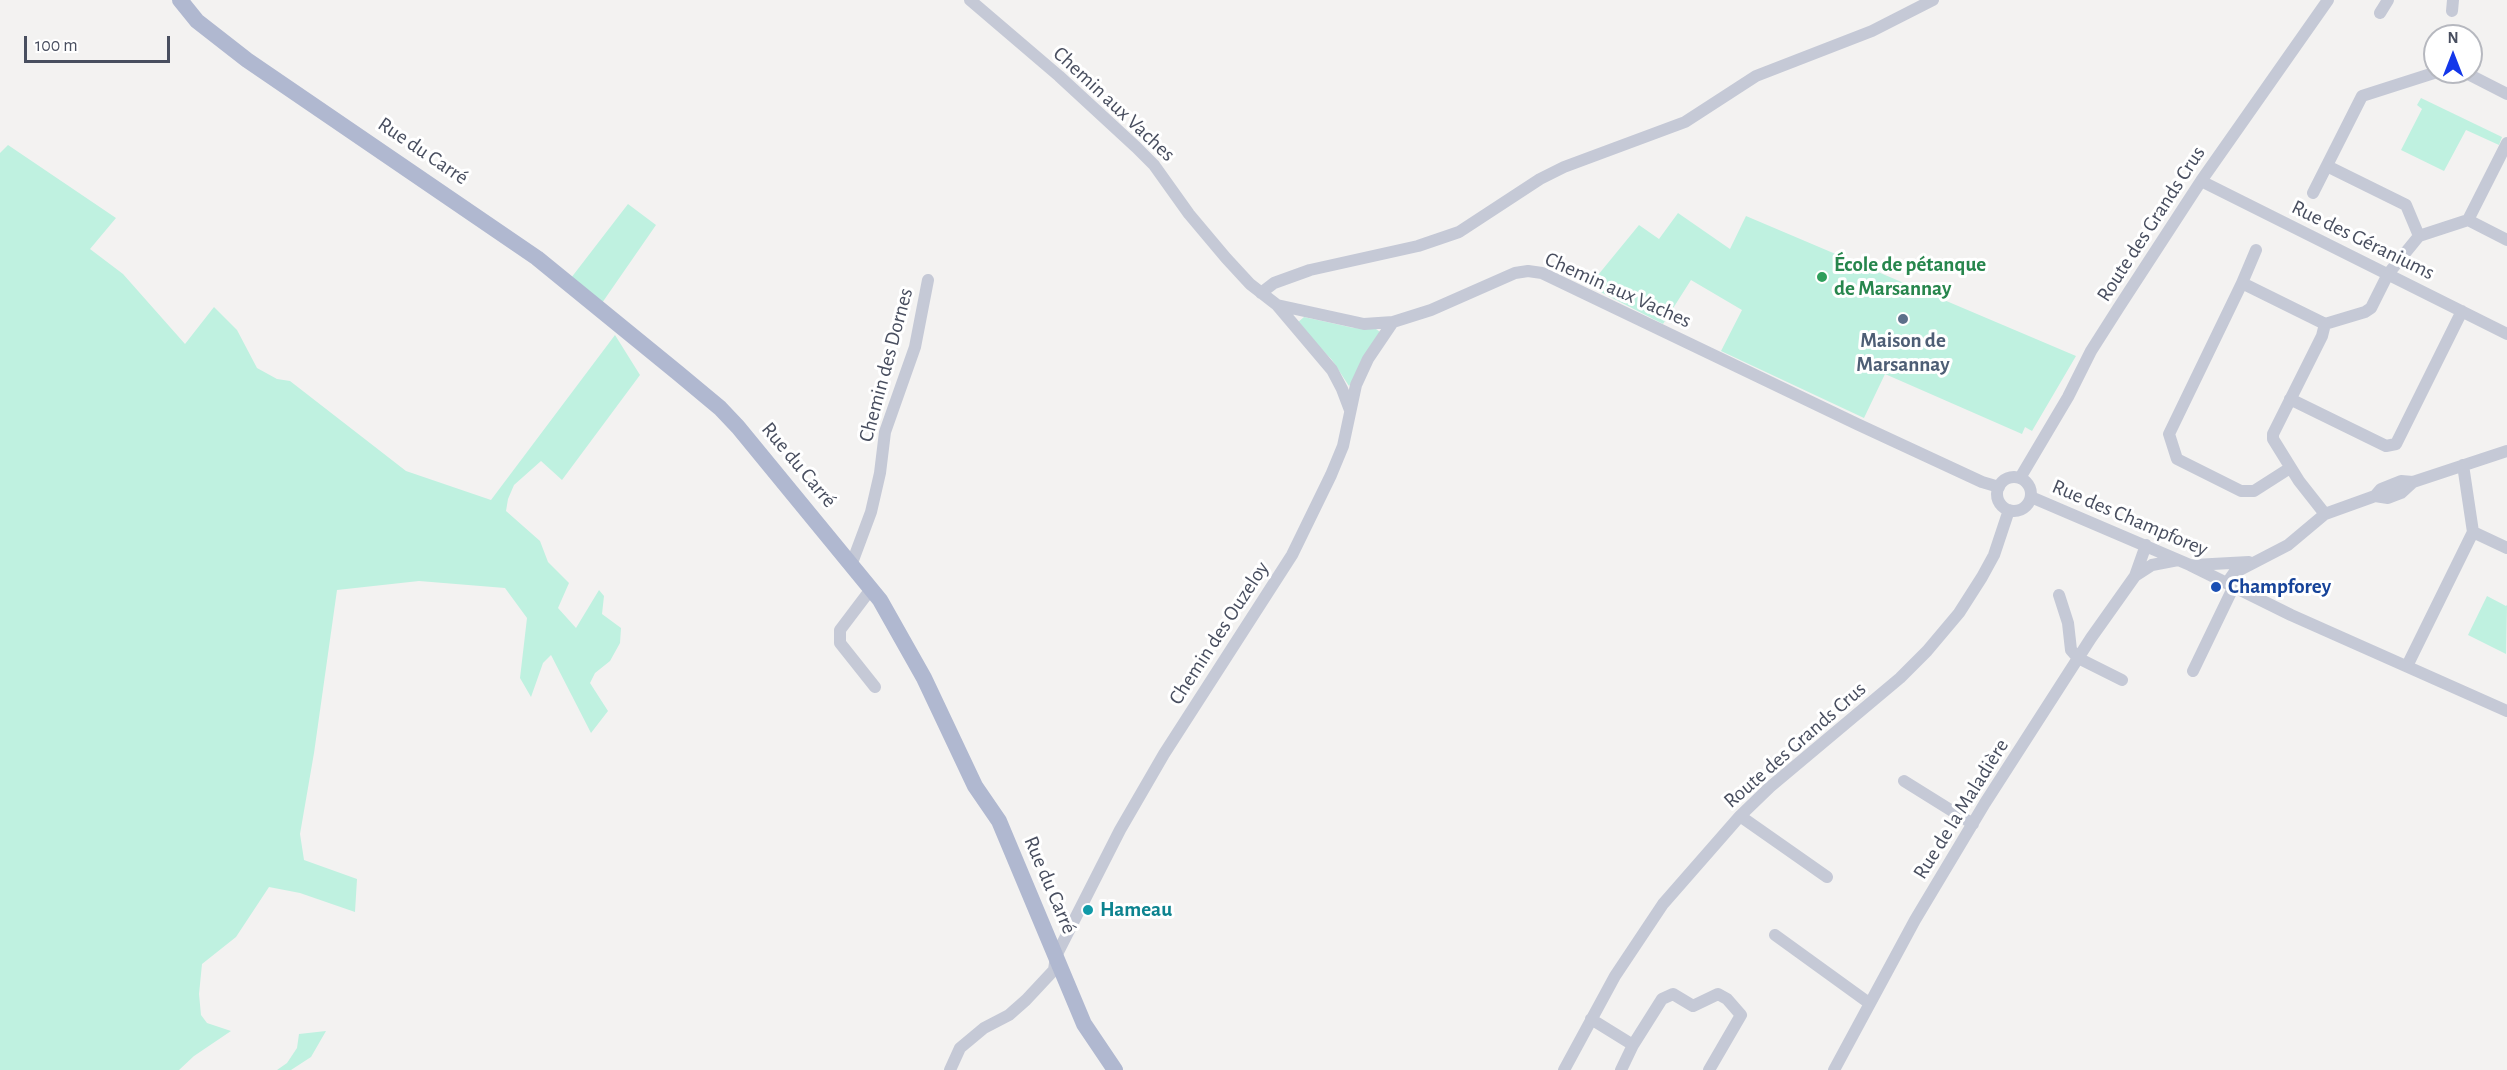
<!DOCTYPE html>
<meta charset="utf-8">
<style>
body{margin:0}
#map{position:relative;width:2507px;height:1070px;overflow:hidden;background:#f3f2f1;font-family:"Alegreya Sans",sans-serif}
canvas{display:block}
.north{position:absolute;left:2423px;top:24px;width:60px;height:60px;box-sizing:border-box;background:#fff;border:2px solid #b6b8bf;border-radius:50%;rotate:0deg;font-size:16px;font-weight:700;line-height:24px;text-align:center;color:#484e5f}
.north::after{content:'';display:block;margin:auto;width:21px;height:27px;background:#1437ea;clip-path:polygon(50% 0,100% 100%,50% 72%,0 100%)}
.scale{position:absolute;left:24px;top:36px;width:146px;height:27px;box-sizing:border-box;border:3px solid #484e5f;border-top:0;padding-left:8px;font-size:18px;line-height:21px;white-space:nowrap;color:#484e5f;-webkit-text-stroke:4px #fff;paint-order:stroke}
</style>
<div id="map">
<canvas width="2507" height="1070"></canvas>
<div class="north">N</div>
<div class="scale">100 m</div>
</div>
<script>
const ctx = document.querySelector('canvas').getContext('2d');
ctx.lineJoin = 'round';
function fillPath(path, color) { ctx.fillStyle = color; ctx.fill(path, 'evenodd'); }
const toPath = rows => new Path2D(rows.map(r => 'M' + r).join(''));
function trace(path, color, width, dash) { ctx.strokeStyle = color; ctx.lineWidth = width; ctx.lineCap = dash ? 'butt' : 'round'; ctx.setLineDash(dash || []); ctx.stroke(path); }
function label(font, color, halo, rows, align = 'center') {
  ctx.font = font + ' "Alegreya Sans",sans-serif'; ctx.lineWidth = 6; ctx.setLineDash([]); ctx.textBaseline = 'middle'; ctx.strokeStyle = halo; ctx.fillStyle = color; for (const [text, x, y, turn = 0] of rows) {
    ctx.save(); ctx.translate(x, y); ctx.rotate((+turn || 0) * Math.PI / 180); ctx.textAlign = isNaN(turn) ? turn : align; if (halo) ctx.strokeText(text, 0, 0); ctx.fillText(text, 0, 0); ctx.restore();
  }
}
fillPath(toPath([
 [2421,98,2502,137,2499,145,2466,130,2444,171,2401,150,2422,109,2417,105],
 [8,145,116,218,90,249,123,274,185,344,214,307,237,330,257,368,277,379,290,381,406,471,491,500,615,335,640,375,562,480,541,461,514,485,508,499,506,511,540,541,548,562,569,583,558,608,576,628,599,590,604,596,602,614,621,628,620,643,610,661,595,673,590,683,608,711,591,733,551,655,543,663,531,697,520,678,527,618,505,588,419,581,337,590,314,753,300,834,304,860,357,879,355,912,300,893,269,887,236,937,202,964,199,994,201,1015,207,1023,231,1031,194,1056,179,1070,0,1070,0,153],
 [628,204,656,225,602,303,571,278],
 [1678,213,1730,249,1746,216,2076,356,2032,431,2025,427,2022,434,1885,374,1864,418,1721,351,1742,310,1691,280,1663,324,1589,286,1639,225,1659,239],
 [1304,317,1354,328,1376,329,1380,332,1349,386,1332,360,1297,323],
 [2487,596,2506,606,2507,605,2506,654,2468,635],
 [326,1031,311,1057,291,1070,277,1070,287,1063,297,1048,299,1034]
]), '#bff1e0');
trace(toPath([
 [970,0,1059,76,1136,147,1154,165,1189,214,1226,258,1250,284,1277,305,1364,324,1393,322,1431,310,1515,273,1528,271,1542,273,1857,424,1982,482,1999,487],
 [2452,11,2453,0],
 [2380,13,2388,0],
 [2464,72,2507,94],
 [2327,166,2406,205,2419,236],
 [2201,181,2507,334],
 [2313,193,2362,96,2437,72],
 [2468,220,2507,240],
 [2242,283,2256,250],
 [1261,293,1274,283,1310,270,1418,246,1459,232,1540,179,1564,167,1685,122,1756,76,1872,31,1933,0],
 [1277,305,1332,370,1342,389,1350,410],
 [2290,399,2386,446,2396,444,2462,311],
 [2463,465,2473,532,2507,548],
 [2290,468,2254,491,2241,491,2177,459,2169,434,2242,283,2325,324],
 '1997 494a17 17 0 1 1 34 0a17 17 0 1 1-34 0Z',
 [2020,478,2068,397,2091,351,2119,307,2201,181,2328,0],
 [2375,496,2381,489,2401,481,2413,482,2507,451],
 [2031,497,2190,565,2291,615,2507,711],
 [2325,514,2299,481,2273,439,2273,434,2322,336,2325,324,2365,312,2371,308,2388,274,2419,236,2468,220,2507,143],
 [852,563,871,512,880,473,885,432,915,347,928,280],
 [2194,565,2249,562],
 [2135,576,2152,565,2178,560],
 [2227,583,2234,573,2288,545,2325,514,2375,496,2388,498,2401,493,2413,482],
 [871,589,840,630,840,643,875,687],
 [2059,595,2068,623,2071,650,2078,658,2122,680],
 [2407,666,2473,532],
 [2193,671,2234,586],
 [1904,781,1973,824],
 [1740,816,1827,877],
 [1775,935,1869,1003],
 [1591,1019,1633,1045],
 [950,1070,960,1048,984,1028,1009,1015,1026,1000,1054,970,1056,956,1120,830,1164,754,1292,555,1331,475,1343,446,1356,385,1368,359,1393,322],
 [1564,1070,1615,976,1663,904,1740,816,1770,787,1900,678,1927,651,1959,613,1982,577,1994,555,2009,510],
 [1621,1070,1633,1045,1662,999,1673,994,1693,1006,1718,994,1727,999,1741,1015,1709,1070],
 [1834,1070,1915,920,1985,803,2091,638,2135,576,2146,545]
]), '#c5c9d6', 12);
trace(toPath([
 [180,0,197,21,247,60,537,258,678,373,720,408,738,427,880,600,924,678,975,786,999,821,1084,1024,1115,1070]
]), '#b0b8d0', 16);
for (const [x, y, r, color] of [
 [1822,277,6,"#2e9e5b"],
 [1903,319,6,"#5c6f8a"],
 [2216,587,6,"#1a4fb4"],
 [1088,910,6,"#0f9aa8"]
]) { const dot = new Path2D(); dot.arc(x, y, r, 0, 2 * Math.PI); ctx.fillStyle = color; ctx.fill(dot); trace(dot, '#fff', 2); }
label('21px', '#484e5f', '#fff', [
 ["Chemin aux Vaches",1114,104,43],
 ["Rue du Carré",423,151,34],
 ["Route des Grands Crus",2151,224,-57],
 ["Rue des Géraniums",2363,240,26],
 ["Chemin aux Vaches",1618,290,24],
 ["Chemin des Dornes",886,365,-75],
 ["Rue du Carré",799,465,50],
 ["Rue des Champforey",2130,518,23],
 ["Chemin des Ouzeloy",1219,633,-57],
 ["Route des Grands Crus",1795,745,-41],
 ["Rue de la Maladière",1961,809,-58],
 ["Rue du Carré",1050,885,67]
]);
label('bold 21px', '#27864d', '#fff', [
 ["École de pétanque",1834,265],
 ["de Marsannay",1834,289]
], 'left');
label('bold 21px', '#4e5e75', '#fff', [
 ["Maison de",1903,341],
 ["Marsannay",1903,365]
]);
label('bold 21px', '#164399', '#fff', [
 ["Champforey",2228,587]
], 'left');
label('bold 21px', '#0d838f', '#fff', [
 ["Hameau",1100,910]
], 'left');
</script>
